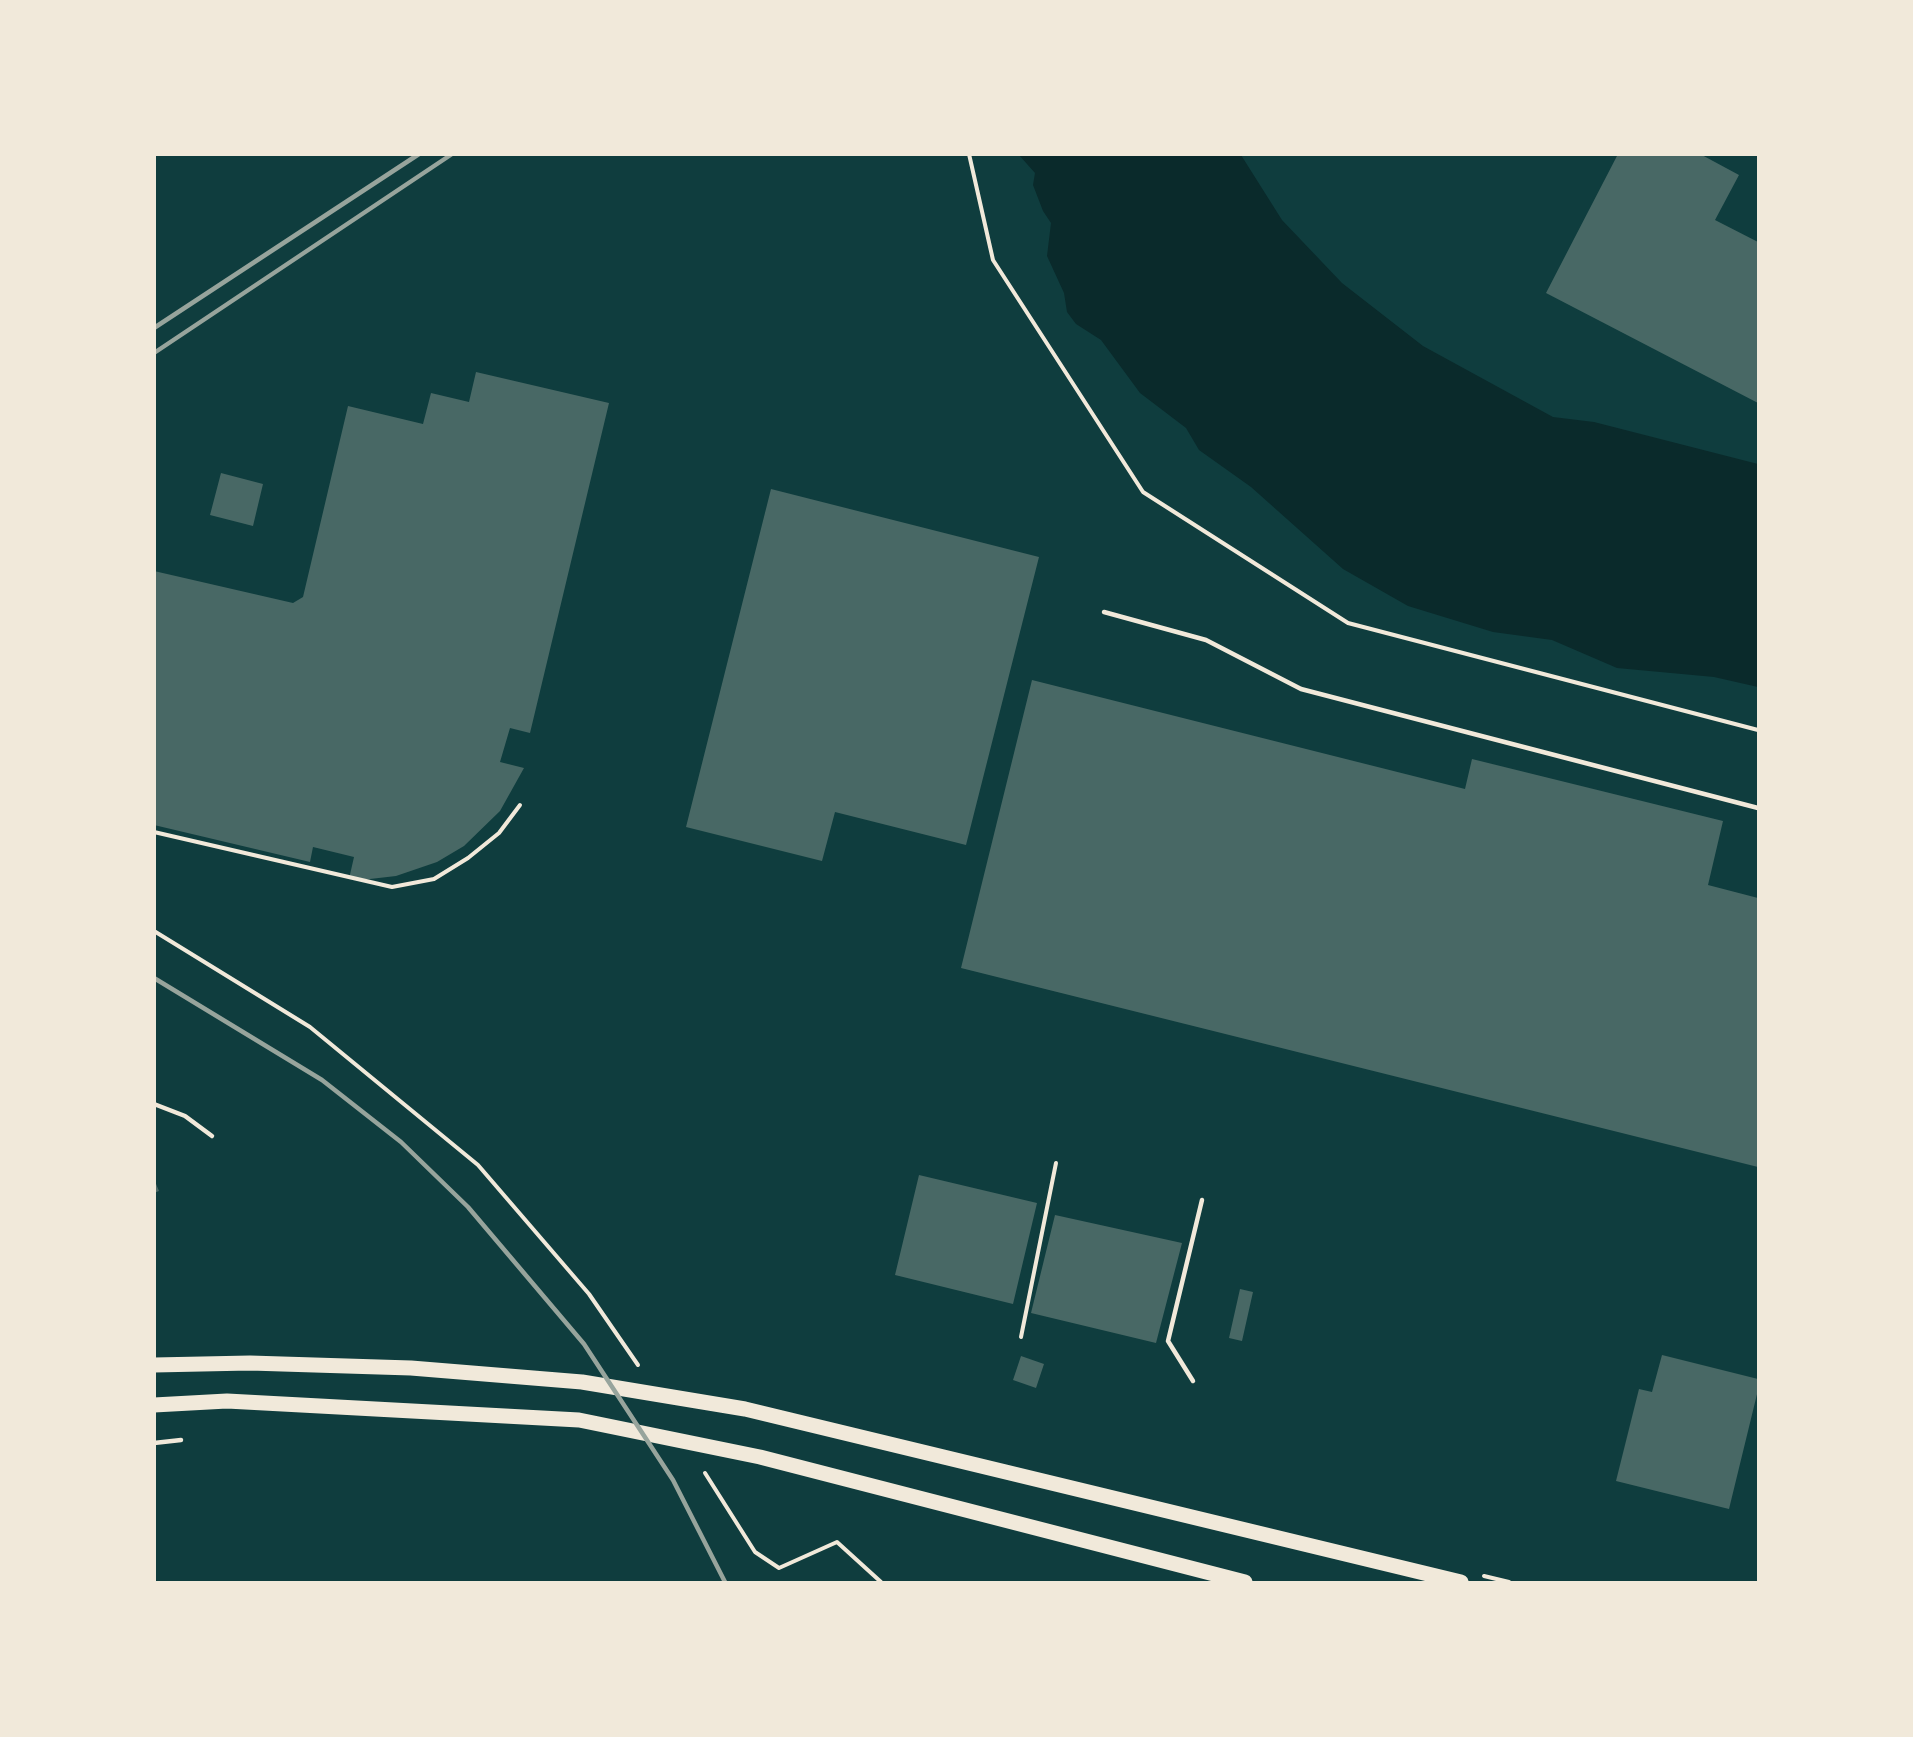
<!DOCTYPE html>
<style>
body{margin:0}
#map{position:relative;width:1913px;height:1737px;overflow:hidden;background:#0f3d3e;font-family:"DejaVu Sans",sans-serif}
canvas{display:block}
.frame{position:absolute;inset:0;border:156px solid #f1e9da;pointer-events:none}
</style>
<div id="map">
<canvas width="1913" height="1737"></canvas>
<div class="frame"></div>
</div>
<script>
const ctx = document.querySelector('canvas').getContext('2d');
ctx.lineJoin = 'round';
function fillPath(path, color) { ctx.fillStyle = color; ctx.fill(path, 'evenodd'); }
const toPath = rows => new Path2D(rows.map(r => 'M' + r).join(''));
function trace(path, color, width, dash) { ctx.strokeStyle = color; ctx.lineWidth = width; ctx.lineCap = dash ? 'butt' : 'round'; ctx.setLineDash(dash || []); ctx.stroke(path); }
fillPath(toPath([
 [1019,155,1241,155,1282,220,1342,283,1423,346,1553,417,1594,422,1758,464,1758,687,1714,677,1617,668,1552,640,1493,632,1408,606,1343,569,1251,487,1199,450,1186,428,1140,393,1101,340,1076,324,1067,312,1064,293,1047,256,1051,223,1043,211,1033,185,1035,173]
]), '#0a2a2b');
fillPath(toPath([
 [1618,154,1700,154,1739,175,1715,220,1758,242,1758,403,1546,293],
 [476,372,609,403,530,733,510,728,500,762,524,768,500,811,464,846,437,862,396,876,370,879,349,879,354,857,313,847,310,862,154,825,154,571,293,603,303,597,348,406,423,424,431,393,469,402],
 [221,473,263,484,253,526,210,515],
 [771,489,1039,557,966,845,835,812,822,861,686,827],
 [1032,680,1465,789,1472,759,1723,821,1708,885,1758,898,1758,1167,961,968],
 [919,1175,1037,1203,1013,1304,895,1275],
 [154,1179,159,1191,154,1193],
 [1055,1215,1182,1243,1156,1343,1031,1313],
 [1240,1289,1253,1292,1242,1341,1229,1338],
 [1662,1355,1758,1379,1758,1390,1729,1509,1616,1481,1639,1389,1652,1392],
 [1021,1356,1044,1364,1036,1388,1013,1380]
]), '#486865');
trace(toPath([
 [969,154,993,260,1143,492,1348,623,1758,730],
 [154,832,392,887,434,879,468,858,499,833,520,805],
 [154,931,310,1027,478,1165,589,1294,638,1365],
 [1021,1337,1056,1163],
 [705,1473,755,1552,779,1568,837,1542,881,1582],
 [1484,1576,1509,1582]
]), '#f1e9da', 4);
trace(toPath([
 [1104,612,1206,640,1301,689,1758,808],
 [154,1104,185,1116,212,1136],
 [1193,1381,1168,1341,1202,1200],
 [154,1443,181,1440]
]), '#f1e9da', 4.5);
trace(toPath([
 [154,1365,250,1363,411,1368,582,1382,745,1409,1461,1582],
 [154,1405,227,1401,579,1420,760,1457,1245,1582]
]), '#f1e9da', 15);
trace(toPath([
 [154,328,419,154],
 [154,353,452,154],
 [154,978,322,1080,401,1142,468,1207,584,1344,673,1480,725,1582]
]), '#97a49c', 4.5);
</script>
